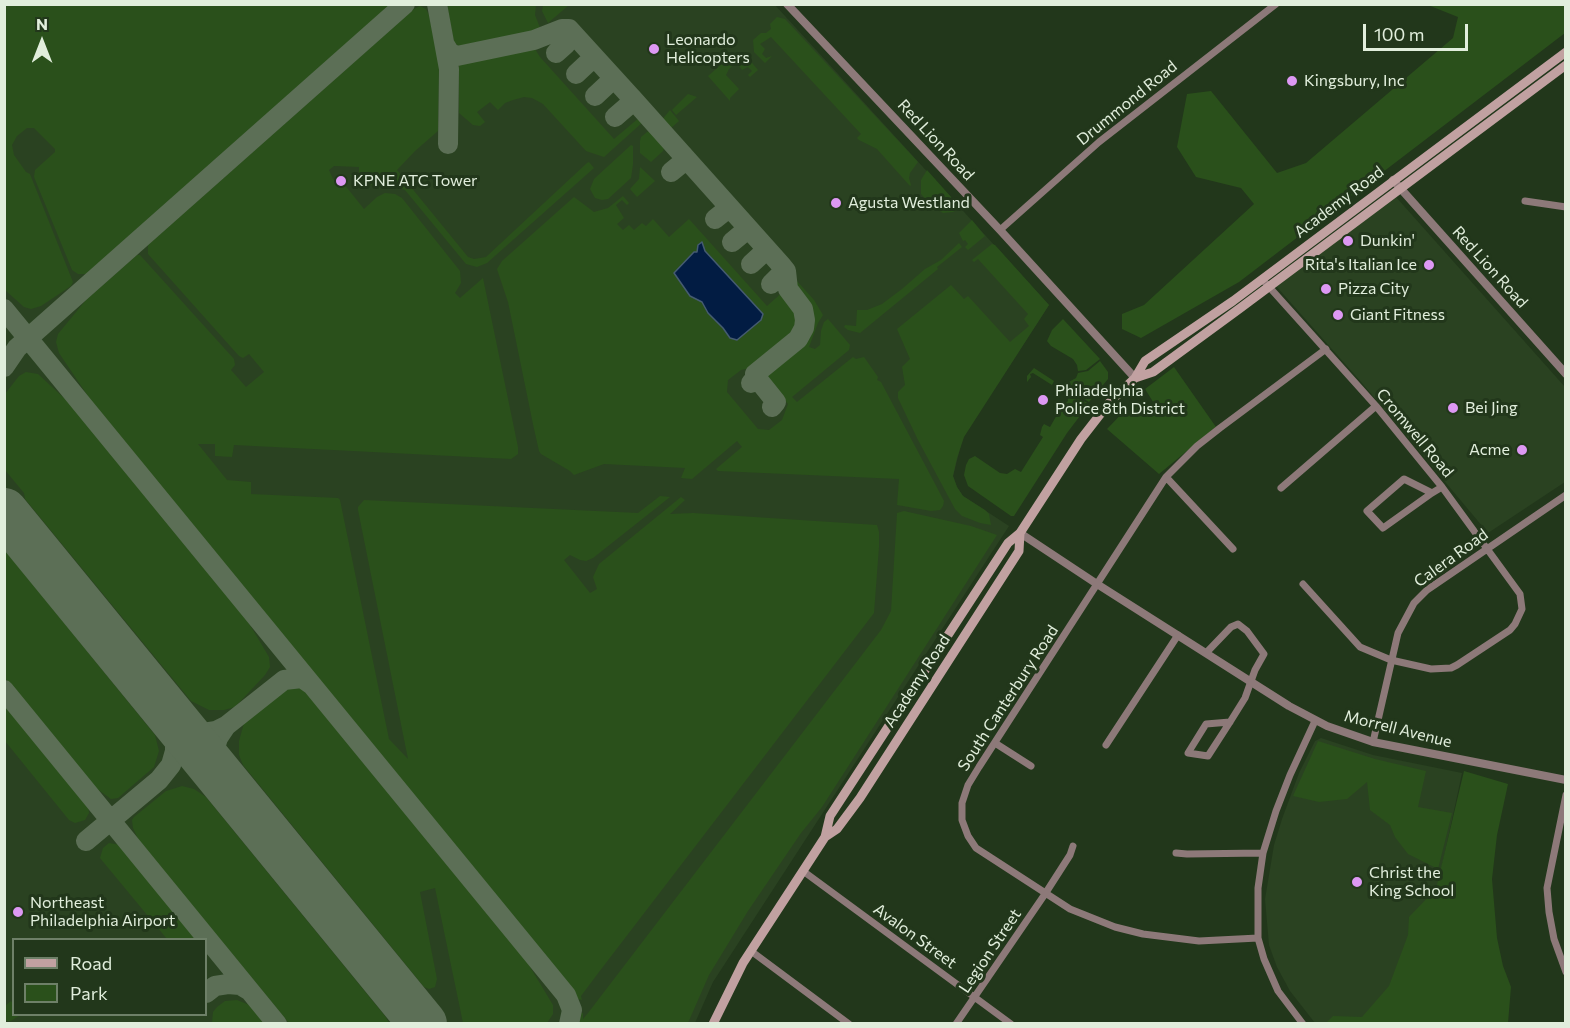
<!DOCTYPE html>
<style>
body{margin:0}
#map{position:relative;width:1570px;height:1028px;overflow:hidden;background:#22371b;font-family:Commissioner,sans-serif}
canvas{display:block}
.frame{position:absolute;inset:0;border:6px solid #e1eedc;pointer-events:none}
.legend{position:absolute;left:12px;top:938px;width:195px;height:78px;box-sizing:border-box;background:#22371b;border:2px solid #6e8068;margin:0;padding:8px 10px;list-style:none;font-size:18px;color:#e1eedc}
.legend li{display:flex;align-items:center;gap:12px;height:30px}
.legend b{width:30px;border:2px solid #6e8068}
.north{position:absolute;left:12px;top:12px;width:60px;height:60px;-webkit-text-stroke:4px #22371b;paint-order:stroke;rotate:0deg;font-size:16px;font-weight:700;line-height:24px;text-align:center;color:#e1eedc}
.north::after{content:'';display:block;margin:auto;width:21px;height:27px;background:#e1eedc;clip-path:polygon(50% 0,100% 100%,50% 72%,0 100%)}
.scale{position:absolute;left:1363px;top:24px;width:105px;height:27px;box-sizing:border-box;border:3px solid #e1eedc;border-top:0;padding-left:8px;font-size:18px;line-height:21px;white-space:nowrap;color:#e1eedc;-webkit-text-stroke:4px #22371b;paint-order:stroke}
</style>
<div id="map">
<canvas width="1570" height="1028"></canvas>
<div class="frame"></div>
<ul class="legend">
<li><b style="height:8px;background:#c1a1a1"></b>Road</li>
<li><b style="height:16px;background:#2a501b"></b>Park</li>
</ul>
<div class="north">N</div>
<div class="scale">100 m</div>
</div>
<script>
const ctx = document.querySelector('canvas').getContext('2d');
ctx.lineJoin = 'round';
function fillPath(path, color) { ctx.fillStyle = color; ctx.fill(path, 'evenodd'); }
const toPath = rows => new Path2D(rows.map(r => 'M' + r).join(''));
function trace(path, color, width, dash) { ctx.strokeStyle = color; ctx.lineWidth = width; ctx.lineCap = dash ? 'butt' : 'round'; ctx.setLineDash(dash || []); ctx.stroke(path); }
function label(font, color, halo, rows, align = 'center') {
  ctx.font = font + ' Commissioner,sans-serif'; ctx.lineWidth = 6; ctx.setLineDash([]); ctx.textBaseline = 'middle'; ctx.strokeStyle = halo; ctx.fillStyle = color; for (const [text, x, y, turn = 0] of rows) {
    ctx.save(); ctx.translate(x, y); ctx.rotate((+turn || 0) * Math.PI / 180); ctx.textAlign = isNaN(turn) ? turn : align; if (halo) ctx.strokeText(text, 0, 0); ctx.fillText(text, 0, 0); ctx.restore();
  }
}
fillPath(toPath([
 [5,5,775,5,1049,305,963,437,953,476,957,487,963,496,1009,526,713,982,695,1023,5,1024],
 [14,940,206,940,206,1014,14,1014],
 [1396,197,1565,387,1565,482,1488,533,1362,383,1276,286],
 [1321,738,1373,755,1462,773,1440,876,1425,1023,1315,1023,1290,991,1277,967,1269,945,1265,899,1274,845,1282,819,1299,773,1315,741]
]), '#2a4221');
fillPath(toPath([
 [4,5,5,4,390,5,86,274,78,274,72,270,34,177,35,170,55,152,55,149,34,128,27,128,17,136,12,145,14,155,26,172,30,174,73,282,71,286,41,306,31,309,24,307,5,290],
 [447,5,536,5,535,15,541,30,532,35,462,49,454,42],
 [543,5,543,4,569,5,548,23,542,11],
 [1428,5,1565,5,1565,33,1239,282,1141,338,1122,329,1122,314,1144,305,1254,204,1241,188,1196,177,1177,147,1187,94,1211,91,1277,173,1306,163,1453,38,1458,17],
 [420,6,426,9,429,15,439,64,438,131,415,151,397,170,468,257,474,259,486,257,587,163,589,162,594,168,487,263,477,267,466,264,405,190,389,185,375,189,362,174,355,178,352,178,350,175,359,175,359,167,334,166,329,170,333,179,341,185,344,184,364,209,377,197,385,193,395,194,402,198,460,271,461,283,455,293,460,298,483,278,518,447,518,454,511,459,234,445,232,457,215,456,215,444,198,444,227,480,251,482,251,494,338,498,340,500,389,739,408,759,358,510,358,507,364,500,638,513,660,496,670,497,593,558,586,561,580,560,570,555,564,560,590,593,597,589,593,577,599,564,681,497,685,500,670,514,693,513,877,525,879,532,879,547,874,613,599,972,581,996,582,1000,578,999,572,989,90,399,59,353,56,342,58,334,86,300,137,255,140,255,234,359,235,365,231,370,246,387,264,372,249,354,243,358,239,356,148,254,148,245,414,9],
 [777,17,785,19,918,162,910,173,909,178,911,185,910,186,877,149,859,140,857,138,861,134,771,37,760,44,765,49,762,54,766,58,772,56,765,63,754,52,753,40,761,33,766,33,771,29,770,24],
 [533,46,540,57,614,139,640,117,643,118,644,121,604,157,586,151,543,104,532,98,524,97,513,100,505,103,498,110,490,102,477,112,485,122,480,126,473,125,459,113,459,60],
 [731,56,740,59,729,69,726,75,739,89,730,98,730,101,708,76],
 [747,57,758,70,750,77,748,75,752,71,748,67,742,70,739,66],
 [688,94,697,97,676,115,672,110],
 [670,110,679,121,671,128,666,129,661,125,661,121],
 [652,128,663,140,665,145,663,151,651,162,640,153,640,141,641,137],
 [631,145,633,146,633,164,631,178,608,199,602,200,595,198,590,189,594,179],
 [640,167,655,181,637,197,630,189,639,179],
 [927,170,960,207,959,209,953,212,943,213,932,206,921,194,921,180],
 [623,196,629,203,627,205,622,200,616,205,624,218,617,224,623,230,629,225,634,230,642,223,646,226,653,219,669,237,689,219,767,306,784,291,799,310,801,321,800,327,794,336,757,367,741,370,728,380,727,392,758,429,769,430,782,420,788,404,763,373,801,342,808,329,809,310,790,285,796,280,814,300,823,315,818,323,809,347,815,349,820,345,821,331,824,322,828,319,850,345,849,350,792,397,797,402,853,357,856,359,864,357,878,377,877,380,881,382,933,480,944,501,943,506,940,510,931,511,897,505,899,479,718,471,716,469,742,447,737,441,692,479,681,478,685,468,604,464,574,475,570,471,541,454,539,451,534,429,508,302,497,269,502,261,574,197,594,212,608,208],
 [972,220,985,236,968,250,965,247,968,244,965,240,963,241,959,233],
 [959,243,962,247,937,267,938,269,860,333,848,330,844,327,845,325,856,326,857,310,867,310,882,304,902,289,925,269,941,260],
 [992,244,995,245,1049,305,964,437,957,458,953,476,957,487,963,496,985,510,989,514,991,525,980,523,962,516,955,509,918,440,898,398,898,392,905,385,902,367,910,359,897,329,951,285,964,299,968,296,1010,342,1029,326,1024,319,1028,314,978,259,974,262,972,260],
 [1063,319,1100,359,1086,370,1078,371,1077,365,1073,359,1051,346,1047,341,1052,330],
 [1100,361,1108,372,1108,379,1089,402,1067,388,1067,383,1076,378,1078,373,1088,371],
 [1174,367,1216,427,1159,474,1107,429,1133,402,1146,415,1155,405,1145,389],
 [1034,368,1054,381,1052,385,1033,373,1030,374,1031,377,1027,382,1027,376],
 [26,372,38,374,78,411,240,609,256,635,269,657,270,667,265,675,235,707,224,710,209,710,191,701,25,499,24,493,5,470,5,394,19,376],
 [1057,385,1089,404,1067,433,1014,516,1011,516,968,486,964,475,966,465,969,459,975,456,1000,473,1007,474,1015,469,1021,472,1043,437,1040,435,1042,427,1044,424,1050,427,1062,406,1068,401,1067,394,1056,389],
 [904,511,971,526,997,535,822,807,801,833,748,911,709,975,688,1023,576,1023,579,1014,583,1013,583,1019,588,1013,881,630,891,611,897,513],
 [5,550,155,735,159,751,154,767,118,798,111,799,93,786,5,678],
 [295,684,306,689,521,952,553,1005,553,1014,547,1023,463,1023,435,888,420,892,437,979,435,987,429,989,424,987,243,765,239,755,239,741,244,723,285,688],
 [4,703,88,805,89,813,85,820,75,823,69,820,5,741],
 [1318,741,1375,759,1426,771,1418,807,1452,813,1438,869,1408,854,1395,837,1390,825,1370,810,1367,782,1347,799,1319,802,1293,796],
 [1464,771,1508,784,1497,835,1492,879,1497,938,1503,966,1511,987,1508,1023,1326,1023,1333,1016,1362,1017,1389,986,1408,935,1409,917,1436,889],
 [182,786,194,789,206,797,385,1016,389,1023,289,1023,139,841,133,828,132,820,134,817,166,791],
 [109,843,121,845,198,939,167,939,100,858,103,848],
 [237,1000,252,1006,267,1023,212,1023,213,1012,217,1007,225,1001],
 [11,1001,13,1004,14,1014,20,1015,11,1021,7,1021,5,1020,5,1006]
]), '#2a501b');
const water = toPath([
 [702,242,705,251,763,314,761,320,737,340,730,338,723,328,708,313,702,302,690,296,674,273,694,252,697,252,698,245,702,242]
]);
fillPath(water, '#021c43');
trace(water, '#455b71', 1.5);
trace(toPath([
 [437,4,449,69,448,144],
 [549,34,565,35,567,39,566,44,556,53],
 [445,45,450,53,457,56,534,40,562,29,569,29,631,97,630,104,615,117],
 [576,74,592,59,591,53],
 [595,96,610,82,611,75],
 [631,97,782,266,782,273,771,284],
 [671,172,682,163,683,155],
 [715,219,725,211,725,202],
 [732,242,744,232,744,224],
 [751,264,763,253,763,245],
 [4,309,566,995,572,1010,569,1024],
 [4,367,17,348,405,4],
 [756,377,776,402,772,407],
 [751,383,755,379,755,374,798,339,804,328,805,320,803,309,788,289,786,271,782,266],
 [4,690,277,1024],
 [177,723,189,730,203,733,216,731,226,726],
 [223,778,215,759,215,748,218,738,226,726,284,680,302,678,312,685],
 [86,841,159,780,171,765,175,751,175,733,169,718,158,701],
 [383,974,404,1004,407,1024],
 [206,993,215,986,228,984,240,985,250,991]
]), '#5c6f56', 20);
trace(toPath([
 [4,512,423,1024]
]), '#5c6f56', 48);
trace(toPath([
 [1525,201,1566,207],
 [1000,230,1099,142,1276,4],
 [1262,279,1376,406,1442,487,1520,594,1522,609,1515,624,1510,630,1457,665,1451,668,1431,669,1391,660,1360,647,1303,584],
 [1166,477,1233,549],
 [1281,488,1376,406],
 [1432,493,1404,479,1367,511,1383,528,1432,493,1442,487],
 [1206,653,1231,627,1238,624,1247,631,1264,654,1255,670,1245,698,1230,722,1208,756,1188,753,1206,724,1230,722],
 [1373,742,1398,633,1414,603,1427,590,1566,495],
 [995,743,1031,766],
 [1106,745,1178,635],
 [1566,795,1547,888,1549,912,1554,939,1566,972],
 [1176,853,1187,854,1263,853],
 [803,871,1011,1024],
 [1258,938,1199,941,1143,934,1115,927,1070,909,976,848,968,836,962,820,962,803,968,785,979,767,1166,477,1197,446,1220,428,1326,349],
 [751,951,849,1024],
 [956,1024,1045,894,1070,855,1073,846],
 [1303,1024,1278,991,1264,959,1258,938,1258,888,1263,853,1276,811,1290,775,1315,721]
]), '#8d7979', 7);
trace(toPath([
 [787,4,1000,230,1135,378],
 [1393,180,1566,374],
 [1020,533,1097,584,1289,706,1327,726,1373,742,1566,780]
]), '#8d7979', 8);
trace(toPath([
 [1135,378,1153,372,1239,309,1566,65],
 [825,837,837,829,860,798,1019,551,1020,533],
 [713,1024,743,963,825,837,830,816,1008,543,1020,533,1081,439,1109,403,1135,378,1145,361,1233,301,1566,52]
]), '#c1a1a1', 9);
for (const [x, y, r, color] of [
 [654,49,6,"#dd98f3"],
 [1292,81,6,"#dd98f3"],
 [341,181,6,"#dd98f3"],
 [836,203,6,"#dd98f3"],
 [1348,241,6,"#dd98f3"],
 [1429,265,6,"#dd98f3"],
 [1326,289,6,"#dd98f3"],
 [1338,315,6,"#dd98f3"],
 [1043,400,6,"#dd98f3"],
 [1453,408,6,"#dd98f3"],
 [1522,450,6,"#dd98f3"],
 [1357,882,6,"#dd98f3"],
 [18,912,6,"#dd98f3"]
]) { const dot = new Path2D(); dot.arc(x, y, r, 0, 2 * Math.PI); ctx.fillStyle = color; ctx.fill(dot); trace(dot, '#22371b', 2); }
label('16px', '#e1eedc', '#22371b', [
 ["Leonardo",666,40],
 ["Helicopters",666,58],
 ["Kingsbury, Inc",1304,81],
 ["KPNE ATC Tower",353,181],
 ["Agusta Westland",848,203],
 ["Dunkin'",1360,241],
 ["Rita's Italian Ice",1417,265,"right"],
 ["Pizza City",1338,289],
 ["Giant Fitness",1350,315],
 ["Philadelphia",1055,391],
 ["Police 8th District",1055,409],
 ["Bei Jing",1465,408],
 ["Acme",1510,450,"right"],
 ["Christ the",1369,873],
 ["King School",1369,891],
 ["Northeast",30,903],
 ["Philadelphia Airport",30,921]
], 'left');
label('16px', '#e1eedc', '#22371b', [
 ["Drummond Road",1127,103,-39],
 ["Red Lion Road",936,140,47],
 ["Academy Road",1339,202,-37],
 ["Red Lion Road",1490,267,48],
 ["Cromwell Road",1415,433,50],
 ["Calera Road",1451,558,-36],
 ["Academy Road",917,681,-57],
 ["South Canterbury Road",1008,698,-57],
 ["Morrell Avenue",1398,729,14],
 ["Avalon Street",915,936,36],
 ["Legion Street",990,951,-56]
]);
</script>
